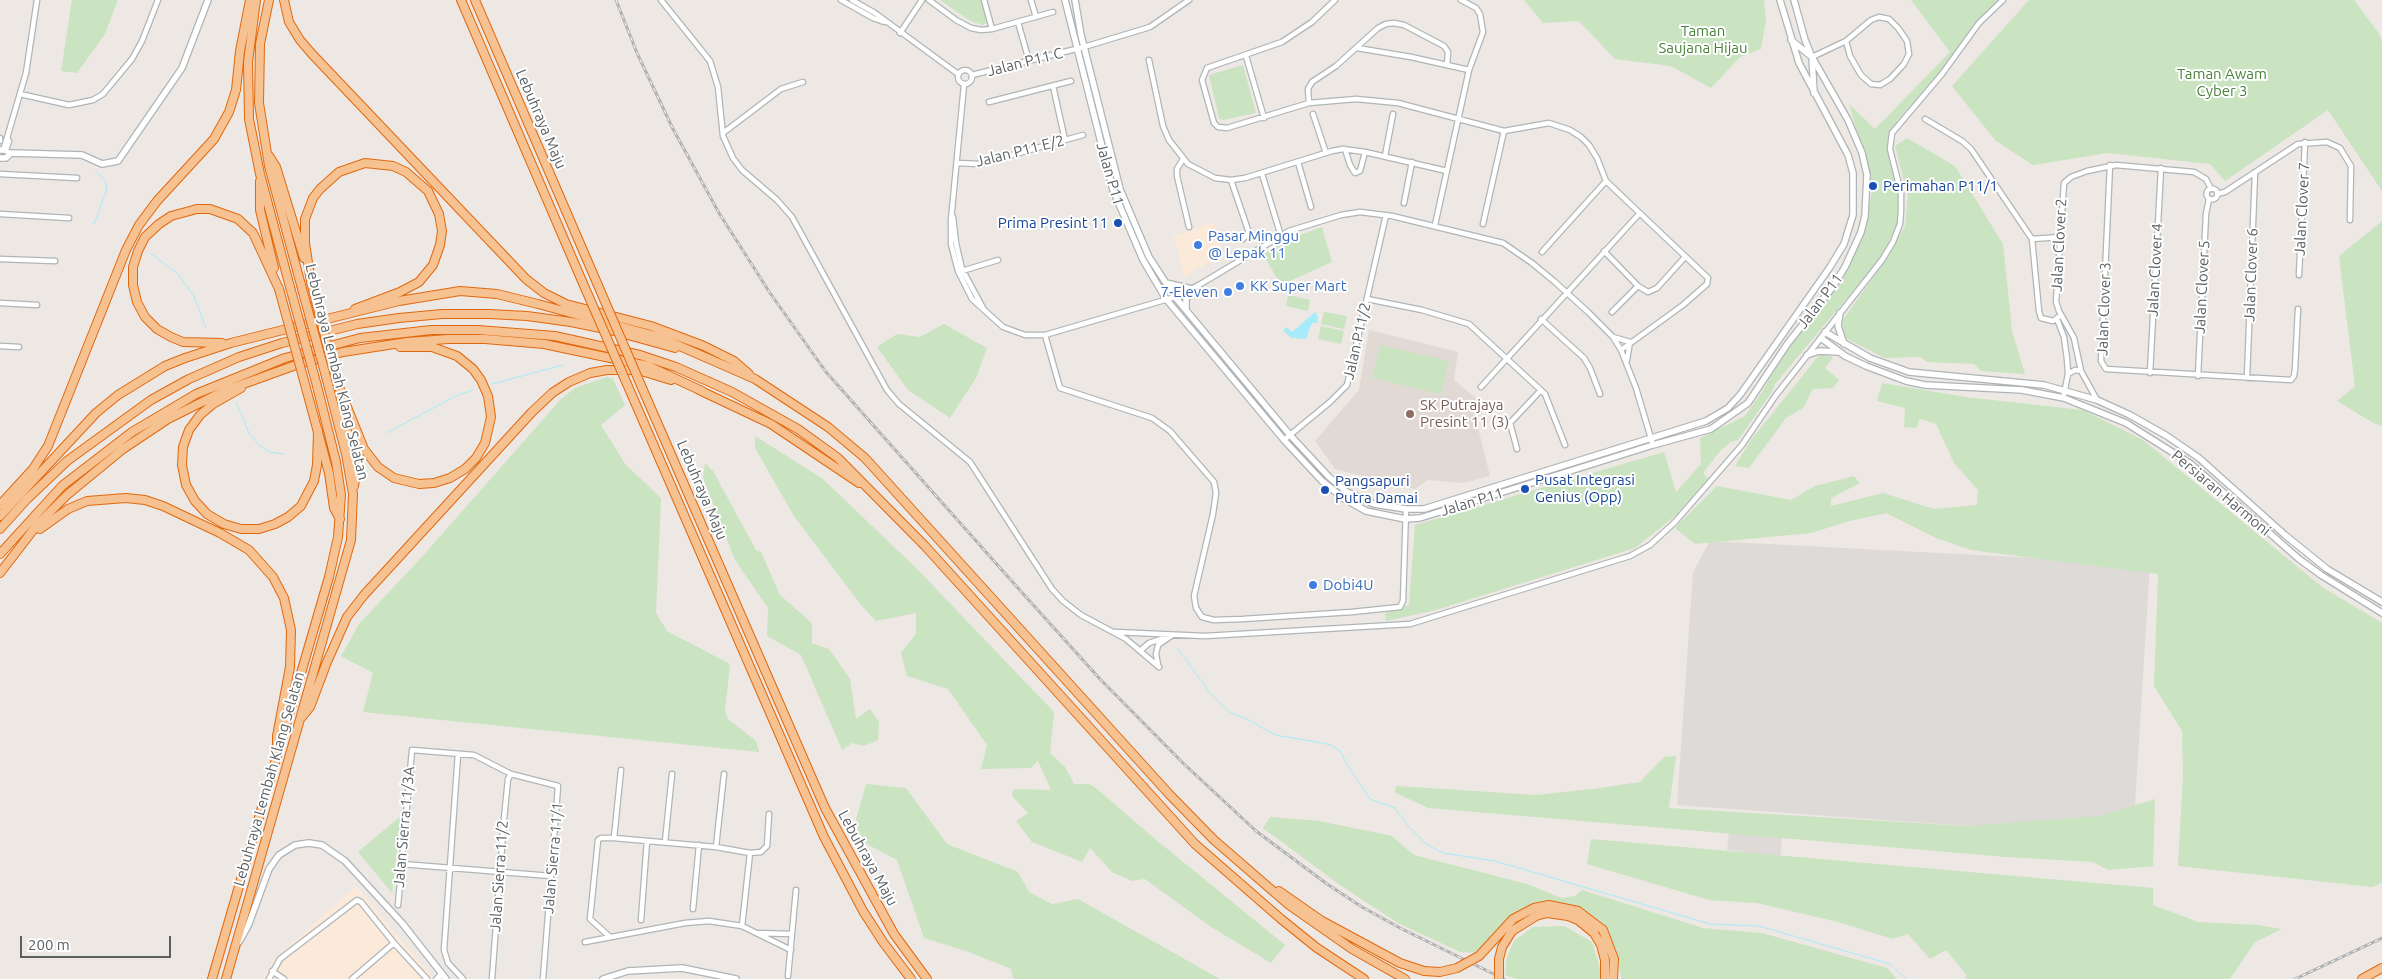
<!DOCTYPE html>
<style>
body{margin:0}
#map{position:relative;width:2382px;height:979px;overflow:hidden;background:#ede8e3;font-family:Ubuntu,sans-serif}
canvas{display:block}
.scale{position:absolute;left:20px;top:936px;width:151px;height:22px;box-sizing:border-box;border:2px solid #5b6063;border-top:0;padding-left:6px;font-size:15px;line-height:18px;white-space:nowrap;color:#5b6063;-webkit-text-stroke:4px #fff;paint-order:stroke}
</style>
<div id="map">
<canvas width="2382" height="979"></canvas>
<div class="scale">200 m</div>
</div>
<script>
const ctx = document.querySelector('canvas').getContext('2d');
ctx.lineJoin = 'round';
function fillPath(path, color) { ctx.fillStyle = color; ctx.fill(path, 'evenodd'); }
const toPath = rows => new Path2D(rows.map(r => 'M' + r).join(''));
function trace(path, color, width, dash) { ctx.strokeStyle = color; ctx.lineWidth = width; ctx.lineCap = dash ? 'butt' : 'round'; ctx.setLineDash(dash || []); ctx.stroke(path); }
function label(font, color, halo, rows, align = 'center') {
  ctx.font = font + ' Ubuntu,sans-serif'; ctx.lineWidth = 4; ctx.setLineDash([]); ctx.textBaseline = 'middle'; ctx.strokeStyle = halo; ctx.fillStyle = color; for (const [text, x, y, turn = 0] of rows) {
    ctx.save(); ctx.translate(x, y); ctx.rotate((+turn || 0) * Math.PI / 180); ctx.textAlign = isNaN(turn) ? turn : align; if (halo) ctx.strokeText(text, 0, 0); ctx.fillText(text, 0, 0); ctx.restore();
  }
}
fillPath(toPath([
 [1214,222,1223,254,1184,277,1174,236],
 [356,886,434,979,262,979,273,960]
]), '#fbead9');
fillPath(toPath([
 [1710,541,2150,564,2133,838,1677,805,1693,572],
 [1729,832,1782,836,1780,860,1745,857,1745,852,1727,850]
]), '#dedad7');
fillPath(toPath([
 [1369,330,1458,352,1454,380,1486,407,1476,420,1490,476,1462,483,1428,480,1415,489,1335,469,1315,441,1359,390]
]), '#e0d9d4');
fillPath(toPath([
 [72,0,118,0,105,34,77,73,61,71],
 [940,0,981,0,987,23,982,25,969,20],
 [1524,0,1764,0,1766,20,1761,49,1740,57,1711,88,1671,66,1615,59,1579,21,1543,23],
 [1911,0,2003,0,1897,121,1887,144,1898,194,1897,224,1883,255,1775,384,1772,392,1738,440,1731,442,1721,450,1703,473,1708,479,1675,516,1635,548,1436,610,1386,621,1385,613,1409,605,1415,525,1664,452,1676,492,1701,464,1700,438,1745,416,1762,392,1784,353,1845,272,1863,236,1873,186,1849,104,1875,129,1950,52],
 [2029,0,2354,0,2380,35,2382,43,2382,191,2328,110,2225,181,2210,164,2108,153,2033,165,1996,141,1952,86],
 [1243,65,1256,113,1223,120,1219,118,1209,75],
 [1907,138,1955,166,2003,244,2012,331,2025,374,1981,371,1974,364,1927,362,1920,357,1884,358,1844,337,1842,321,1890,254,1905,226,1908,197,1895,146],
 [2382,221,2382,426,2375,424,2337,401,2355,386,2339,256],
 [1322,227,1332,262,1281,285,1263,254,1297,236],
 [1288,295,1310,300,1308,311,1286,306],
 [1324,312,1347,316,1344,329,1321,324],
 [944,324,987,348,976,378,950,418,908,390,877,347,897,334,920,337],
 [1321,326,1344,331,1341,344,1318,339],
 [1380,345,1449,361,1441,394,1372,378],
 [1820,354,1833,357,1825,368,1839,380,1833,388,1813,389,1803,408,1786,418,1749,468,1735,466,1751,440],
 [607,377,613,379,625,405,601,425,625,464,661,498,656,613,667,631,730,664,725,711,728,719,756,741,759,752,363,712,373,673,341,656,359,624,421,558,561,399,575,388],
 [1882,383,1966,397,2083,410,2143,440,2322,587,2382,623,2382,883,2372,887,2178,866,2183,776,2182,731,2154,686,2158,574,1971,550,1936,538,1886,513,1850,521,1811,533,1695,544,1675,528,1717,486,1791,500,1815,486,1854,476,1860,483,1831,498,1831,506,1883,493,1934,509,1977,505,1978,490,1954,463,1936,424,1920,419,1916,428,1904,427,1905,408,1877,401],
 [755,436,823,479,917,569,1054,712,1050,753,1065,767,1074,784,1089,784,1096,788,1155,839,1285,945,1271,963,1211,927,1145,879,1132,881,1112,872,1090,848,1082,862,1032,842,1016,821,1028,813,1012,796,1013,789,1051,790,1038,761,1031,768,981,769,987,745,948,689,907,676,901,653,916,634,916,613,876,621,861,605,794,516,755,448],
 [705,463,713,471,756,550,761,552,780,595,812,623,812,643,829,649,850,679,856,719,870,709,879,722,878,740,864,746,852,743,842,750,801,655,767,636,768,608,735,560,703,478],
 [1676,756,1669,808,1968,826,2100,816,2155,799,2153,866,2108,870,2093,862,2006,857,1428,808,1394,792,1397,786,1535,795,1593,789,1640,782,1664,757],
 [866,784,906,788,947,844,1018,872,1029,892,1052,904,1078,899,1220,979,1013,979,1011,969,969,952,924,938,897,860,861,841,856,819],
 [401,816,392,893,358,852],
 [1270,817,1319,821,1392,836,1414,855,1527,884,1562,898,1575,896,1582,890,1703,928,1762,933,1887,968,1897,979,1621,979,1616,950,1604,924,1580,908,1555,902,1536,905,1477,953,1460,952,1398,923,1340,885,1263,828],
 [1591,839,2153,888,2153,905,2198,922,2258,925,2282,929,2255,942,2230,979,1965,979,1966,974,1946,950,1930,959,1908,934,1893,939,1838,922,1757,903,1709,900,1587,864],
 [1564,926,1592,942,1601,972,1600,979,1516,979,1505,975,1507,957,1514,941,1533,927]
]), '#cae3c1');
fillPath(toPath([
 [1315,312,1318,317,1317,323,1312,323,1306,339,1291,338,1283,330,1287,327,1292,332]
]), '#a6ebf9');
trace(toPath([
 [94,224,107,189,105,180,95,171],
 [150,253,178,274,194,296,206,328],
 [492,384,563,365],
 [236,402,249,433,259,445,270,452,284,454],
 [386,433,458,395,473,390],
 [1178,649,1211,694,1231,713,1247,719,1275,735,1317,742,1331,745,1341,752,1346,763,1370,799,1395,808,1408,826,1426,844,1443,853,1495,861,1710,924,1759,926,1890,964,1906,979]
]), '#a6ebf9', 1);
const street = toPath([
 [661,0,710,61,718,87,723,136,733,158,742,170,777,200,792,217,887,390,899,404,970,462,1052,589,1063,601,1081,615,1126,639,1159,667],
 [841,0,873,18,884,22],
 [852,0,875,13,958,74],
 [929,0,956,20,971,28,981,30,992,29,1053,12],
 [984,0,992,29],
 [1031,0,1036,17],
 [1335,0,1312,22,1282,42,1207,68,1202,80,1214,123,1218,127,1227,128,1309,103,1356,99,1398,103,1504,131,1549,123,1570,130,1581,137,1589,145,1597,158,1606,181,1708,278,1707,284,1683,305,1621,350],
 [1018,22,1029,61],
 [900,33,922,0],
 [1357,48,1411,57,1469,70],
 [1246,56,1264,118],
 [1812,57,1846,41,1871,20,1879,17,1889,19,1898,28,1907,41,1909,54,1904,64,1890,79,1880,85,1871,84,1861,75,1850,56,1846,41],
 [1149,60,1163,126,1169,140,1188,164,1215,178,1231,180,1245,178,1332,151,1343,149,1365,152,1447,171],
 '958 77a7 7 0 1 1 14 0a7 7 0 1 1-14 0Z',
 [972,75,1084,47,1150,27,1189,0],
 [964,85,951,220,951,244,958,271,972,299,1003,327,1025,335,1045,335,1175,297,1199,285,1289,231,1341,215,1360,212,1392,216,1503,243,1532,263,1555,282,1588,312,1613,337,1621,350,1636,388,1653,445],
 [1053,86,1065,140],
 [20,94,69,105,93,100,103,94,132,59,142,41,158,0],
 [989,102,1071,81],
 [1309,103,1308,89,1312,82,1336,66,1378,28,1386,24,1394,23,1404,25,1444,46,1448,52,1447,65],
 [1313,114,1326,153],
 [1925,119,1962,141,1971,149,2032,239,2039,311,2041,318,2053,321,2061,315],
 [723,133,781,89,803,82],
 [0,138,0,141],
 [7,138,26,73,37,0],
 [7,138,3,150,11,153],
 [1345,149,1350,165,1355,173,1360,171,1365,152],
 [6,150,9,141,7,138],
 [1385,156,1393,114],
 [1183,159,1177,169,1177,176,1189,227],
 [1298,162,1311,207],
 [957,163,980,164,1083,135],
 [2110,165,2101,361,2106,369,2291,380,2294,376,2295,369,2298,309],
 [0,174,77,178],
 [1262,174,1281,236],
 [1231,180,1249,233,1243,239],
 '2206.5 194a5.5 5.5 0 1 1 11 0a5.5 5.5 0 1 1-11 0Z',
 [2217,194,2225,192,2298,144,2327,142,2340,148,2351,166,2350,220],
 [1404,203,1412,162],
 [0,214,69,218],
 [953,217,956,243,962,269,983,308],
 [1483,224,1504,131],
 [1435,225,1469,70,1483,32,1480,14,1476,8,1461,0],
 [2032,239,2060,237],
 [1604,251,1638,286,1648,292,1657,288,1685,257],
 [1542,252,1606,181],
 [0,259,55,261],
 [962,271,998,260],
 [2299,275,2305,142],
 [1367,299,1422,310,1469,324,1545,394,1565,445],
 [0,303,37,305],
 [1612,312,1638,286],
 [1541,319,1584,358,1590,368,1600,394],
 [2057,319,2064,337,2067,359,2068,374,2064,394],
 [1045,335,1060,388,1152,418,1170,431,1214,482,1216,493,1213,514,1194,596,1196,608,1202,617,1214,620,1243,619,1352,612,1400,607,1403,601,1406,509],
 [1613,337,1630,342,1627,360],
 [0,346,19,347],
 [2150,373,2161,168],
 [2068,374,2075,370,2081,371],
 [2198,376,2206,214,2209,199],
 [2247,378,2255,172],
 [1481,387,1639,214],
 [2097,400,2081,371,2074,338,2059,311,2056,302,2064,183,2071,177,2087,171,2116,165,2194,172,2206,179,2211,189],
 [1284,440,1330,402,1347,385,1386,215],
 [1517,449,1510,423,1541,390],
 [1115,632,1205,636,1410,624,1630,556,1650,545,1675,522,1742,445,1776,395,1882,260,1893,242,1900,224,1901,211,1901,193,1890,149,1892,133,1942,74,1979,23,2003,0],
 [1141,650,1149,643,1167,637],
 [1158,665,1156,654,1158,645,1171,636],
 [458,754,444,950,448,963,463,979],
 [614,838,621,770],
 [665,842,672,774],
 [716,847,724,774],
 [402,864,551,876],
 [398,905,412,750,474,755,511,774,558,786,543,979],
 [693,909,699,845],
 [641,920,647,841],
 [742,926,750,853],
 [756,933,792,934],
 [610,937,590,919,598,840,601,838,614,838,716,847,750,853,761,852,767,846,769,814],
 [585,942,685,923,709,921,742,926,791,950],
 [272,971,284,979],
 [788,976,796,890],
 [269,979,280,959,357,900,361,902,394,943,427,979],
 [352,979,394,943],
 [492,979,504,819,508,779,511,774]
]);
const secondary = toPath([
 [1065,0,1113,190,1143,260,1166,299,1284,440,1322,481,1343,498,1366,511,1405,519,1420,518,1653,445,1711,429,1748,403,1788,343,1832,288,1845,267,1861,232,1865,216,1867,175,1862,153,1848,120,1812,57,1805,40,1794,0],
 [1075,0,1081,35,1120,189,1149,257,1175,297,1290,435,1329,477,1347,492,1374,504,1406,509,1424,509,1706,421,1728,408,1740,395,1830,267,1844,244,1853,215,1853,173,1848,155,1799,63,1780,0],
 [1791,40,1812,57,1814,93],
 [0,150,3,150],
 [0,158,6,158,11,153,82,155,102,164,118,161,182,68,208,0],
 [1166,283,1192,289,1186,300,1186,310],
 [1840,313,1838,326,1844,344],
 [1825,332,1870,358,1909,372,2044,385,2097,400,2130,415,2167,436,2199,458,2285,535,2327,569,2382,602],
 [1821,338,1845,356,1866,366,1906,381,1925,385,2022,390,2064,398,2126,423,2191,464,2299,559,2321,575,2382,613],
 [1807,355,1819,351,1838,352],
 [239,942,248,926,269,869,279,855,295,845,309,843,322,845,345,861,402,923,446,979],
 [437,979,442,974],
 [603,979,628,971,682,968,736,979]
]);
const highway = toPath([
 [256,0,248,62,249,119,260,174,290,287],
 [269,0,260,44,259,103,269,166,301,285],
 [284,0,289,22,300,40,312,54,526,279,544,293,566,304,651,326,704,346,734,361,749,374],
 [461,0,585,288],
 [475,0,597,283],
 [269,156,276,167,304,258],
 [260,181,260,210,274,268],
 [311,282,305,243,305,219,313,198,320,189,339,172,365,163,393,166,406,172,428,191,439,214,442,231,440,245,433,265,419,282,400,292,355,309],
 [222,343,183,342,171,337,157,329,145,317,137,302,133,285,133,267,138,251,145,237,159,224,171,216,197,209,210,209,238,219,253,233,279,289],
 [337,382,364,449,378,467,394,478,419,484,434,483,450,478,465,469,476,458,485,443,491,417,488,396,481,380,473,369,457,356,432,347,400,347],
 [627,384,824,837,863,911,883,942,911,979],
 [241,388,213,404,200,415,189,430,183,447,182,465,186,485,195,501,207,514,224,524,241,529,259,529,275,524,288,517,301,506,314,481,317,465,318,431],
 [306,388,329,473,334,508,340,519],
 [643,390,825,808,894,934,927,979],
 [699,390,771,424,859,483],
 [342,406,356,473,354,486],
 [0,505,33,469,48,446,126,250,139,225,157,201,214,139,229,112,236,90,240,51,250,0],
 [0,516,96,413,118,395,165,366,185,358,231,343,399,301,460,291,497,294,538,304,659,337,755,379,828,427,865,458,1169,794,1214,840,1289,905,1352,949,1405,979],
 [0,529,27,499,67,461,151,400,189,379,239,357,282,343,357,324,399,318,442,314,489,314,527,316,571,322,610,330,675,348],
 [40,529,68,509,87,501,126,498,145,500,163,506,220,533,249,550,273,577,284,598,291,630,290,667,277,736,277,748],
 [0,554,62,486,132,432,196,394,285,358,360,338,431,330,478,330,555,336,640,355,676,367,732,392,798,429,838,458,925,546,1195,844,1281,919,1317,948,1364,979],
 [0,573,37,525,67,495,123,449,168,419,224,391,296,365,343,352,407,342,448,339,485,339,544,344,648,366,702,391],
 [302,717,310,707,327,662,347,617,364,595,532,412,552,393,569,382,590,373,607,370,638,370,671,380],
 [1279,891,1322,921,1400,963,1424,971],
 [212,979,329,577,338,537,341,495,336,462,317,386],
 [226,979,351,540,353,494,346,454,328,384],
 [2362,979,2382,968]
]);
trace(street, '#b0b5b7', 7);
trace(secondary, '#afb4b7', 8);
trace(highway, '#e1680f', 10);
trace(street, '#fff', 4.5);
trace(secondary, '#fff', 5.5);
trace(highway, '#f6c291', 8);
const rail = toPath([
 [616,0,637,53,673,129,719,213,770,293,826,372,1017,587,1100,679,1183,763,1256,831,1327,884,1362,907,1400,928,1504,979],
 [2295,979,2382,938]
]);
trace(rail, '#b1b2b3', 3);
trace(rail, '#fff', 1, [4]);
const highwayBridge = toPath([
 [311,282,337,382],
 [597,283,643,390],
 [301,285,328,384],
 [290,287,317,386],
 [585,288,627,384],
 [279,289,306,388],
 [1424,971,1440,972,1457,968,1479,956,1513,919,1534,908,1549,905,1578,911,1603,930,1614,959,1613,979],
 [1499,979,1499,959,1502,947,1512,931,1536,916,1547,913,1568,916,1578,920,1594,933,1601,945,1605,960,1605,979]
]);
trace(highwayBridge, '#e1680f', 10, []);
trace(highwayBridge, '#f6c291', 8);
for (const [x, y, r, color] of [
 [1873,186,5,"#1a4fb4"],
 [1118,223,5,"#1a4fb4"],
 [1198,245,5,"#3f7fe0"],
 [1240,286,5,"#3f7fe0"],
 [1228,292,5,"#3f7fe0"],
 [1410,414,5,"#8d6e63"],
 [1525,489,5,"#1a4fb4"],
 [1325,490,5,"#1a4fb4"],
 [1313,585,5,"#3f7fe0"]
]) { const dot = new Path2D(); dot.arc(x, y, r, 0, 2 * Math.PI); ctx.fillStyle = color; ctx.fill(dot); trace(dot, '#fff', 2); }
label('15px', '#4a823a', '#fff', [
 ["Taman",1703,31],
 ["Saujana Hijau",1703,48],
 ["Taman Awam",2222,74],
 ["Cyber 3",2222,91]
]);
label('15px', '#5b6063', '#fff', [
 ["Jalan P11 C",1025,62,-14],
 ["Lebuhraya Maju",541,119,67],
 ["Jalan P11 E/2",1020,151,-14],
 ["Jalan P11",1110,174,74],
 ["Jalan Clover 7",2302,209,-87],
 ["Jalan Clover 2",2059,245,-87],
 ["Jalan Clover 4",2155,270,-87],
 ["Jalan Clover 6",2251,275,-88],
 ["Jalan Clover 5",2202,287,-87],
 ["Jalan P11",1820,301,-53],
 ["Jalan Clover 3",2104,309,-88],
 ["Jalan P11/2",1357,341,-77],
 ["Lebuhraya Lembah Klang Selatan",337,372,76],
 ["Lebuhraya Maju",702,490,67],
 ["Persiaran Harmoni",2221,493,40],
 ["Jalan P11",1472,502,-17],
 ["Lebuhraya Lembah Klang Selatan",269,779,-74],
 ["Jalan Sierra 11/3A",404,827,-85],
 ["Jalan Sierra 11/1",553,858,-85],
 ["Lebuhraya Maju",868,858,61],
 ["Jalan Sierra 11/2",499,876,-86]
]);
label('15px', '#164399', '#fff', [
 ["Perimahan P11/1",1883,186],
 ["Prima Presint 11",1108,223,"right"],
 ["Pusat Integrasi",1535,480],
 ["Genius (Opp)",1535,497],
 ["Pangsapuri",1335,481],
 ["Putra Damai",1335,498]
], 'left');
label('15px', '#366cbe', '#fff', [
 ["Pasar Minggu",1208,236],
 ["@ Lepak 11",1208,253],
 ["KK Super Mart",1250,286],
 ["7-Eleven",1218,292,"right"],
 ["Dobi4U",1323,585]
], 'left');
label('15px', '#785e54', '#fff', [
 ["SK Putrajaya",1420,405],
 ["Presint 11 (3)",1420,422]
], 'left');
</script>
